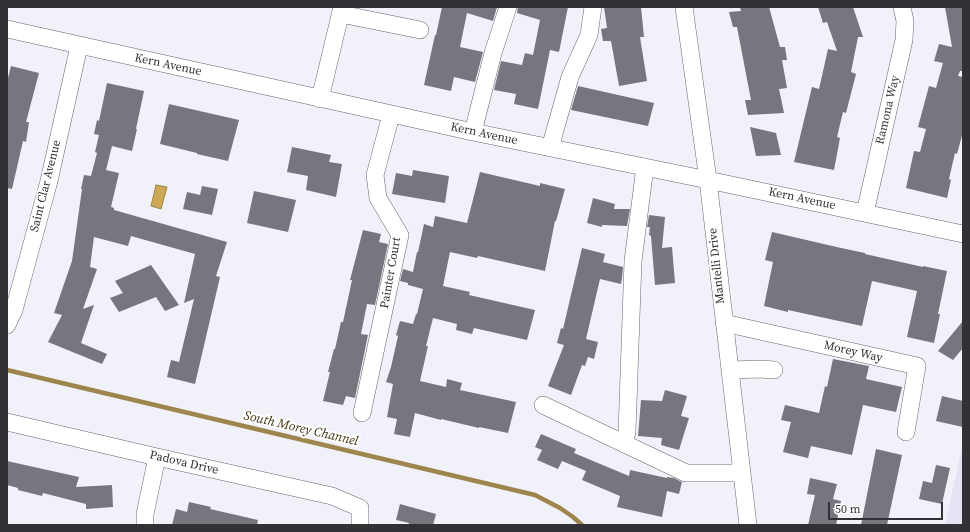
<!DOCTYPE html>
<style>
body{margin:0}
#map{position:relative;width:970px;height:532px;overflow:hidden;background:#f1f1fa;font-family:"Source Serif 4",serif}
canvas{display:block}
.frame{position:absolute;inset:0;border:8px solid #323236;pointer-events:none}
.scale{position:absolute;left:828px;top:502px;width:115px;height:18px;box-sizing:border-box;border:2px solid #323236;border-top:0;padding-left:5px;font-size:12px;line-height:14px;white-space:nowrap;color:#323236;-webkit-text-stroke:3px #fff;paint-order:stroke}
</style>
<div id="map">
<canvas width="970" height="532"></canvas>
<div class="frame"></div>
<div class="scale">50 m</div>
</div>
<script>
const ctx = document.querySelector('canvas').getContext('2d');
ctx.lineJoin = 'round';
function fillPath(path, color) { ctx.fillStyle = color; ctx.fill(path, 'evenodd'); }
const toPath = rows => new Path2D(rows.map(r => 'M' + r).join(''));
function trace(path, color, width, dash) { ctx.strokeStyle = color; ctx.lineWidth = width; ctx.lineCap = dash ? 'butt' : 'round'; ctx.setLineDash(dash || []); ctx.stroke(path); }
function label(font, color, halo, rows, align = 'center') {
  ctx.font = font + ' "Source Serif 4",serif'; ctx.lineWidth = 4; ctx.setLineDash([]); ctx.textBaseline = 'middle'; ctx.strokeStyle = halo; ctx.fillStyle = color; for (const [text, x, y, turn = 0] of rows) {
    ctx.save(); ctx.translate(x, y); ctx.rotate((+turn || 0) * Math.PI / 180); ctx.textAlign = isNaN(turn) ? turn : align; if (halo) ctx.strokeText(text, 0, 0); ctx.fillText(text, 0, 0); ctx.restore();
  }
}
fillPath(toPath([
 [963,443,963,525,945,525]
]), '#e4e4f4');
const water = toPath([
 [156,185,167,187,161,209,151,206,156,185]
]);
fillPath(water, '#cca957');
trace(water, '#9e854d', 1);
trace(toPath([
 [7,370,535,495,560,508,573,517,582,525]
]), '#9e854d', 4.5);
fillPath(toPath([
 [442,7,497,7,493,21,467,13,460,47,483,52,475,82,454,77,451,91,424,85,435,35,436,35],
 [518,7,568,7,559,52,550,50,538,109,514,104,516,94,494,90,501,61,522,65,525,53,533,55,540,20,517,13],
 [604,7,641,7,644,37,640,37,647,81,619,86,611,41,603,41,601,29,607,28],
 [740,7,769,7,780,47,785,47,787,60,782,60,787,88,779,89,784,113,748,115,745,100,751,100,737,27,733,27,729,12,741,11],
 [818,7,853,7,863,37,858,37,851,72,856,74,846,113,843,112,837,137,840,138,834,170,794,162,812,87,819,89,828,49,837,51,827,22,823,23],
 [945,7,963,7,963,71,960,71,958,76,963,77,963,132,957,154,955,153,949,179,951,180,947,198,906,188,914,151,920,152,926,129,918,127,929,86,936,88,943,63,934,61,939,44,952,47],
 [11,66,39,73,26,122,29,122,26,142,23,141,12,189,7,188,7,82],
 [107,83,144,91,136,129,137,129,132,151,112,146,106,170,119,173,111,207,114,208,114,210,227,242,216,276,220,277,195,384,167,377,171,360,179,362,194,299,184,303,195,254,131,236,128,246,94,237,90,267,97,269,83,309,94,305,81,343,107,354,102,364,48,342,62,315,54,313,72,261,82,189,81,189,84,175,91,176,97,153,95,152,99,135,94,134,97,120,99,121],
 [578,86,654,103,648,126,571,110],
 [169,104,239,120,228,161,197,154,197,153,160,144],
 [750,127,776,133,781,155,756,156],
 [292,147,331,155,329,162,342,164,336,197,306,190,308,176,287,172],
 [413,170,449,176,445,203,392,194,396,173,412,176],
 [480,172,540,186,540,183,565,189,556,221,555,221,545,271,478,256,477,258,450,252,443,286,470,292,469,295,535,310,527,340,474,328,472,334,456,330,457,324,433,318,426,346,428,346,420,381,446,387,447,379,462,383,460,390,516,402,508,433,479,427,479,428,441,419,441,420,415,413,410,437,394,434,397,419,387,417,393,384,386,382,391,367,398,336,396,335,400,321,413,324,416,314,417,314,423,289,408,285,408,283,400,281,403,269,413,272,417,252,418,252,424,224,433,227,435,216,467,223],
 [202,186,218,189,212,215,183,209,187,192,200,195],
 [254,191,296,200,288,232,247,223],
 [593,198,615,204,614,209,630,209,627,226,602,225,602,227,587,223],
 [649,215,665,217,662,248,672,247,675,283,655,285,651,236,649,235,650,227,647,227],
 [363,230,381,234,379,242,388,244,375,305,367,304,361,334,368,335,355,398,346,396,343,405,323,401,330,372,328,372,334,349,335,349,341,322,343,322,352,280,350,280],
 [772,232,841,248,865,253,865,254,923,267,923,266,947,271,938,314,940,314,934,343,907,337,917,291,872,281,862,326,788,310,788,312,764,306,773,262,765,260],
 [582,248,605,254,603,262,623,267,622,278,621,284,600,279,586,339,598,342,594,359,588,357,585,366,582,365,571,395,548,386,564,345,557,343,561,328,563,329],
 [151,265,179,305,165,311,156,297,119,312,110,298,123,293,115,281],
 [963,321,963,348,953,360,938,351],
 [833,359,869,366,866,379,902,387,896,412,863,405,852,455,811,446,808,458,783,452,791,422,781,420,785,405,819,413,825,386,827,387],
 [665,390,687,396,681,416,689,418,679,450,661,445,662,438,638,436,641,400,662,401],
 [942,396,963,401,963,427,936,421],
 [541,434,576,449,574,453,629,476,630,470,667,478,667,477,674,478,682,482,679,494,667,491,662,517,617,507,620,496,582,480,586,471,562,461,558,469,537,460,542,450,535,447],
 [876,449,902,455,887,525,861,525],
 [7,461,79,477,76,487,112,485,113,507,86,509,86,504,43,493,42,496,18,490,18,488,7,485],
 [936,465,950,468,942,504,919,499,923,481,932,483],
 [810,478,837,484,833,499,841,501,836,525,808,525,815,495,807,494],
 [189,502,211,507,210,509,258,520,257,525,172,525,176,509,187,512],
 [400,504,436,514,433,525,408,525,409,523,396,520]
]), '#76767f');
const minor = toPath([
 [684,7,708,180,748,525],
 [341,14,420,30],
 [7,29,473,132,708,180,963,234],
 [320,99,342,7],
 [473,132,493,53,508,7],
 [550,148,570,77,589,35,593,7],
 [865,213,904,40,905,21,902,7],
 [724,323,917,366,906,432],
 [7,325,14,310,49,181,79,46],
 [730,370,761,369,774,370],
 [543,405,686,473,742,473],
 [362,413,400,235,378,198,375,175,391,115],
 [7,422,157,457,332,496,360,508,360,525],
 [624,444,627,432,633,261,645,167],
 [145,525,145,514,157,457]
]);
trace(minor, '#66666e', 18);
trace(minor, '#fff', 17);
label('12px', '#323236', '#fff', [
 ["Kern Avenue",168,65,12],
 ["Ramona Way",888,110,-77],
 ["Kern Avenue",484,134,12],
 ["Saint Clar Avenue",46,186,-76],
 ["Kern Avenue",802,199,12],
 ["Mantelli Drive",717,266,-96],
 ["Painter Court",391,273,-80],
 ["Morey Way",853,352,13],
 ["Padova Drive",184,463,13]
]);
label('italic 13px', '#41330f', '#fff', [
 ["South Morey Channel",301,429,13]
]);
</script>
